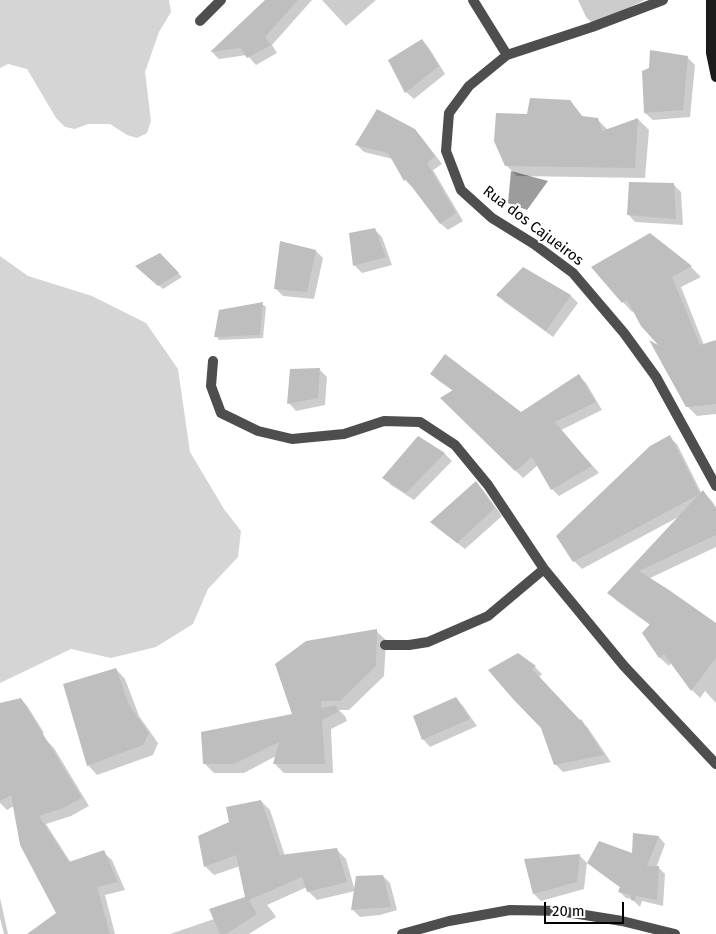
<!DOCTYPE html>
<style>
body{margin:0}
#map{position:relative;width:716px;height:934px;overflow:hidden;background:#fff;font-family:"Fira Sans",sans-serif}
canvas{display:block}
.scale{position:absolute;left:544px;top:902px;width:80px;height:22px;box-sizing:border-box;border:2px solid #000;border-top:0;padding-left:6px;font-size:15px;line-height:18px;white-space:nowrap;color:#000;-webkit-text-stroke:4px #fff;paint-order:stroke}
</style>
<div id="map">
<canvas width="716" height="934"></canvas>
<div class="scale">20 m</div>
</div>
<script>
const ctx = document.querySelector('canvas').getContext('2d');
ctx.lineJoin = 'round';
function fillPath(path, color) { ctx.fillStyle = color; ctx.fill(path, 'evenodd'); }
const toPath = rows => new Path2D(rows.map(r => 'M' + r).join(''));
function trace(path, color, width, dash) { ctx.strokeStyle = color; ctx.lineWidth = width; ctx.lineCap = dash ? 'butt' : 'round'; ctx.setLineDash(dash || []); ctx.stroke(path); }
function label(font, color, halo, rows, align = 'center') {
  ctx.font = font + ' "Fira Sans",sans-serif'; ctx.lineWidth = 4.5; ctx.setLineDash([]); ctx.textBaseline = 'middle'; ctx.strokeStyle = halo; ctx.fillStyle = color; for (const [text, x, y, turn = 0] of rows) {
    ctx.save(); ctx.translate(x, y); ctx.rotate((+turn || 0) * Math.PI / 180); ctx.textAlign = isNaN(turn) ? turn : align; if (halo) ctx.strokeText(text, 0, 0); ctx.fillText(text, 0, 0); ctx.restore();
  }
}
fillPath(toPath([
 [0,0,169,0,171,12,159,32,145,72,151,121,147,133,137,138,127,135,110,124,88,124,75,129,65,127,56,118,27,69,8,64,0,68],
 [0,256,28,276,92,296,146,323,178,369,190,452,224,509,241,531,238,557,208,589,193,624,156,647,111,658,71,649,0,683]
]), '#d5d5d5');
fillPath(toPath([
 [511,171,548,181,527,210,508,203]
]), '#9c9c9c');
fillPath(toPath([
 [267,0,312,0,272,45,277,53,256,65,247,55,219,59,212,52],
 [322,0,376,0,346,26],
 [578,0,645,0,594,25,586,17],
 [422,40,429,48,445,74,414,99,406,92],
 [687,57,695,65,690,117,653,120,645,113,643,72],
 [570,102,584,118,597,119,608,130,638,119,649,130,645,178,517,176,506,165,529,115],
 [414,130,422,138,442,164,433,170,463,221,448,230,440,223,413,186,412,187,405,180,393,159,364,152,357,145],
 [673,184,681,192,683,225,635,222,628,214],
 [374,229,382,237,392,265,362,273,355,266],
 [650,235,691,267,701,277,681,287,704,345,716,342,716,414,697,416,687,406,662,349,634,311,632,312,623,302],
 [281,243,316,251,323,258,314,299,283,296,275,288],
 [159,254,182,277,163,289,137,266],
 [523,268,571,296,578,303,553,337,505,302,498,295],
 [262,304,266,307,263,338,219,340,216,336],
 [320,370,327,377,325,405,296,411,289,403],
 [431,374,521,414,579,376,586,383,602,410,561,430,599,473,559,496,552,489,538,465,523,478,442,398,453,391,439,381],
 [419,437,445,454,452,461,414,500,391,485,384,478],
 [669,437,677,444,702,494,703,492,711,500,716,507,716,547,648,579,716,625,716,703,705,691,700,698,692,690,672,662,669,666,660,658,643,633,650,625,617,601,609,593,682,515,582,569,574,561,558,536],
 [476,482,483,490,502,516,465,549,439,529,432,522],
 [376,631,386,640,384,676,349,710,339,710,345,716,347,721,331,729,333,773,284,773,275,764,276,756,244,773,214,773,205,764,294,715],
 [518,654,535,667,542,674,539,677,580,721,581,721,588,728,611,762,563,772,556,765,542,727],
 [116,669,125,679,139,716,158,743,153,755,97,775,88,765],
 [456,698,463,706,477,726,430,747,423,739],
 [21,699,28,707,44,733,0,744,0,705],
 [46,740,54,748,89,806,71,816,46,824,71,863,103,852,112,860,125,890,105,895,115,934,29,934,58,913,14,806,7,810,0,803,0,765],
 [261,801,270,810,285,856,337,850,346,859,355,891,317,900,308,891,307,887,267,905,272,911,276,917,249,934,170,934,214,919,247,898,240,866,214,875,205,866,230,823],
 [634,834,659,837,665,844,656,868,659,868,665,874,663,906,642,901,640,907,632,899,626,898,620,892,621,888,595,869,589,863,634,854],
 [579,855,587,863,584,889,541,901,534,894],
 [383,876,390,883,397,910,380,915,360,917,353,910],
 [0,898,8,934,4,934,0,918]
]), '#0003');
fillPath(toPath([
 [265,0,298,0,265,37,271,45,247,58,240,48,210,52],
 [422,39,439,66,405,93,388,60],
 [650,50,688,56,683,110,644,113,642,71,649,68],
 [530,98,570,100,582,116,598,118,602,131,638,118,635,168,505,166,494,141,496,113,527,114],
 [377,109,415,129,435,156,427,163,456,213,440,224,406,179,404,181,388,153,355,145],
 [629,182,674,183,676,219,627,215],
 [375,228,386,257,353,266,349,233],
 [650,233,692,266,672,277,700,345,716,340,716,404,686,407,649,340,658,345,641,326,627,300,622,303,591,267],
 [280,241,316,250,307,292,274,289],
 [160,253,179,273,158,286,135,266],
 [523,267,571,295,546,331,496,295],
 [263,302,260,335,214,337,219,310],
 [445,354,521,412,579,374,596,402,555,422,592,466,551,490,532,457,515,471,440,398,453,390,430,374],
 [320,368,318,398,287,404,290,369],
 [670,435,700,494,573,562,556,536,650,446],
 [418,436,445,453,406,493,382,478],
 [476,481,495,508,457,543,430,522],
 [703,490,716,509,716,535,639,571,669,590,716,623,716,658,691,691,664,654,659,658,642,633,650,624,607,593],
 [377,629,376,666,340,701,321,701,321,708,336,705,338,712,322,720,325,764,273,764,279,742,234,764,203,764,201,732,292,714,275,664,306,641],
 [518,653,536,666,532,669,580,720,581,719,604,755,554,765,541,728,513,699,488,670],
 [116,668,129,705,149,733,143,745,87,766,63,684],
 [456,697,470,719,422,740,413,716],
 [21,698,82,798,63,808,39,816,69,862,104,850,118,882,97,887,110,934,27,934,56,913,20,845,11,795,0,801,0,703],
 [261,800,280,855,337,848,347,882,307,892,302,877,249,900,257,914,226,934,220,934,209,909,245,897,236,855,204,867,198,836,229,822,226,807],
 [633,833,659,836,647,866,659,866,657,900,636,896,634,901,631,900,631,895,618,892,620,887,587,863,599,841,632,853],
 [580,854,577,882,533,894,524,859],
 [383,875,391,907,351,910,356,876]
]), '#bebebe');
trace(toPath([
 [473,0,507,55],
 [663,0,592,27,507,55,469,86,449,113,446,151,461,190,492,218,534,244,573,273,624,333,656,377,716,486],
 [200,21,221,0],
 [213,361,211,386,221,413,258,431,292,439,344,434,384,421,420,422,455,445,488,485,544,569,624,666,716,764],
 [385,645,409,645,428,642,488,616,544,569],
 [402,934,449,921,510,910,560,911,622,921,675,934]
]), '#4e4e4e', 10);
trace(toPath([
 [711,0,711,53,716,77]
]), '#1b1b1b', 10);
label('15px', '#000', '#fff', [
 ["Rua dos Cajueiros",533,226,37]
]);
</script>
